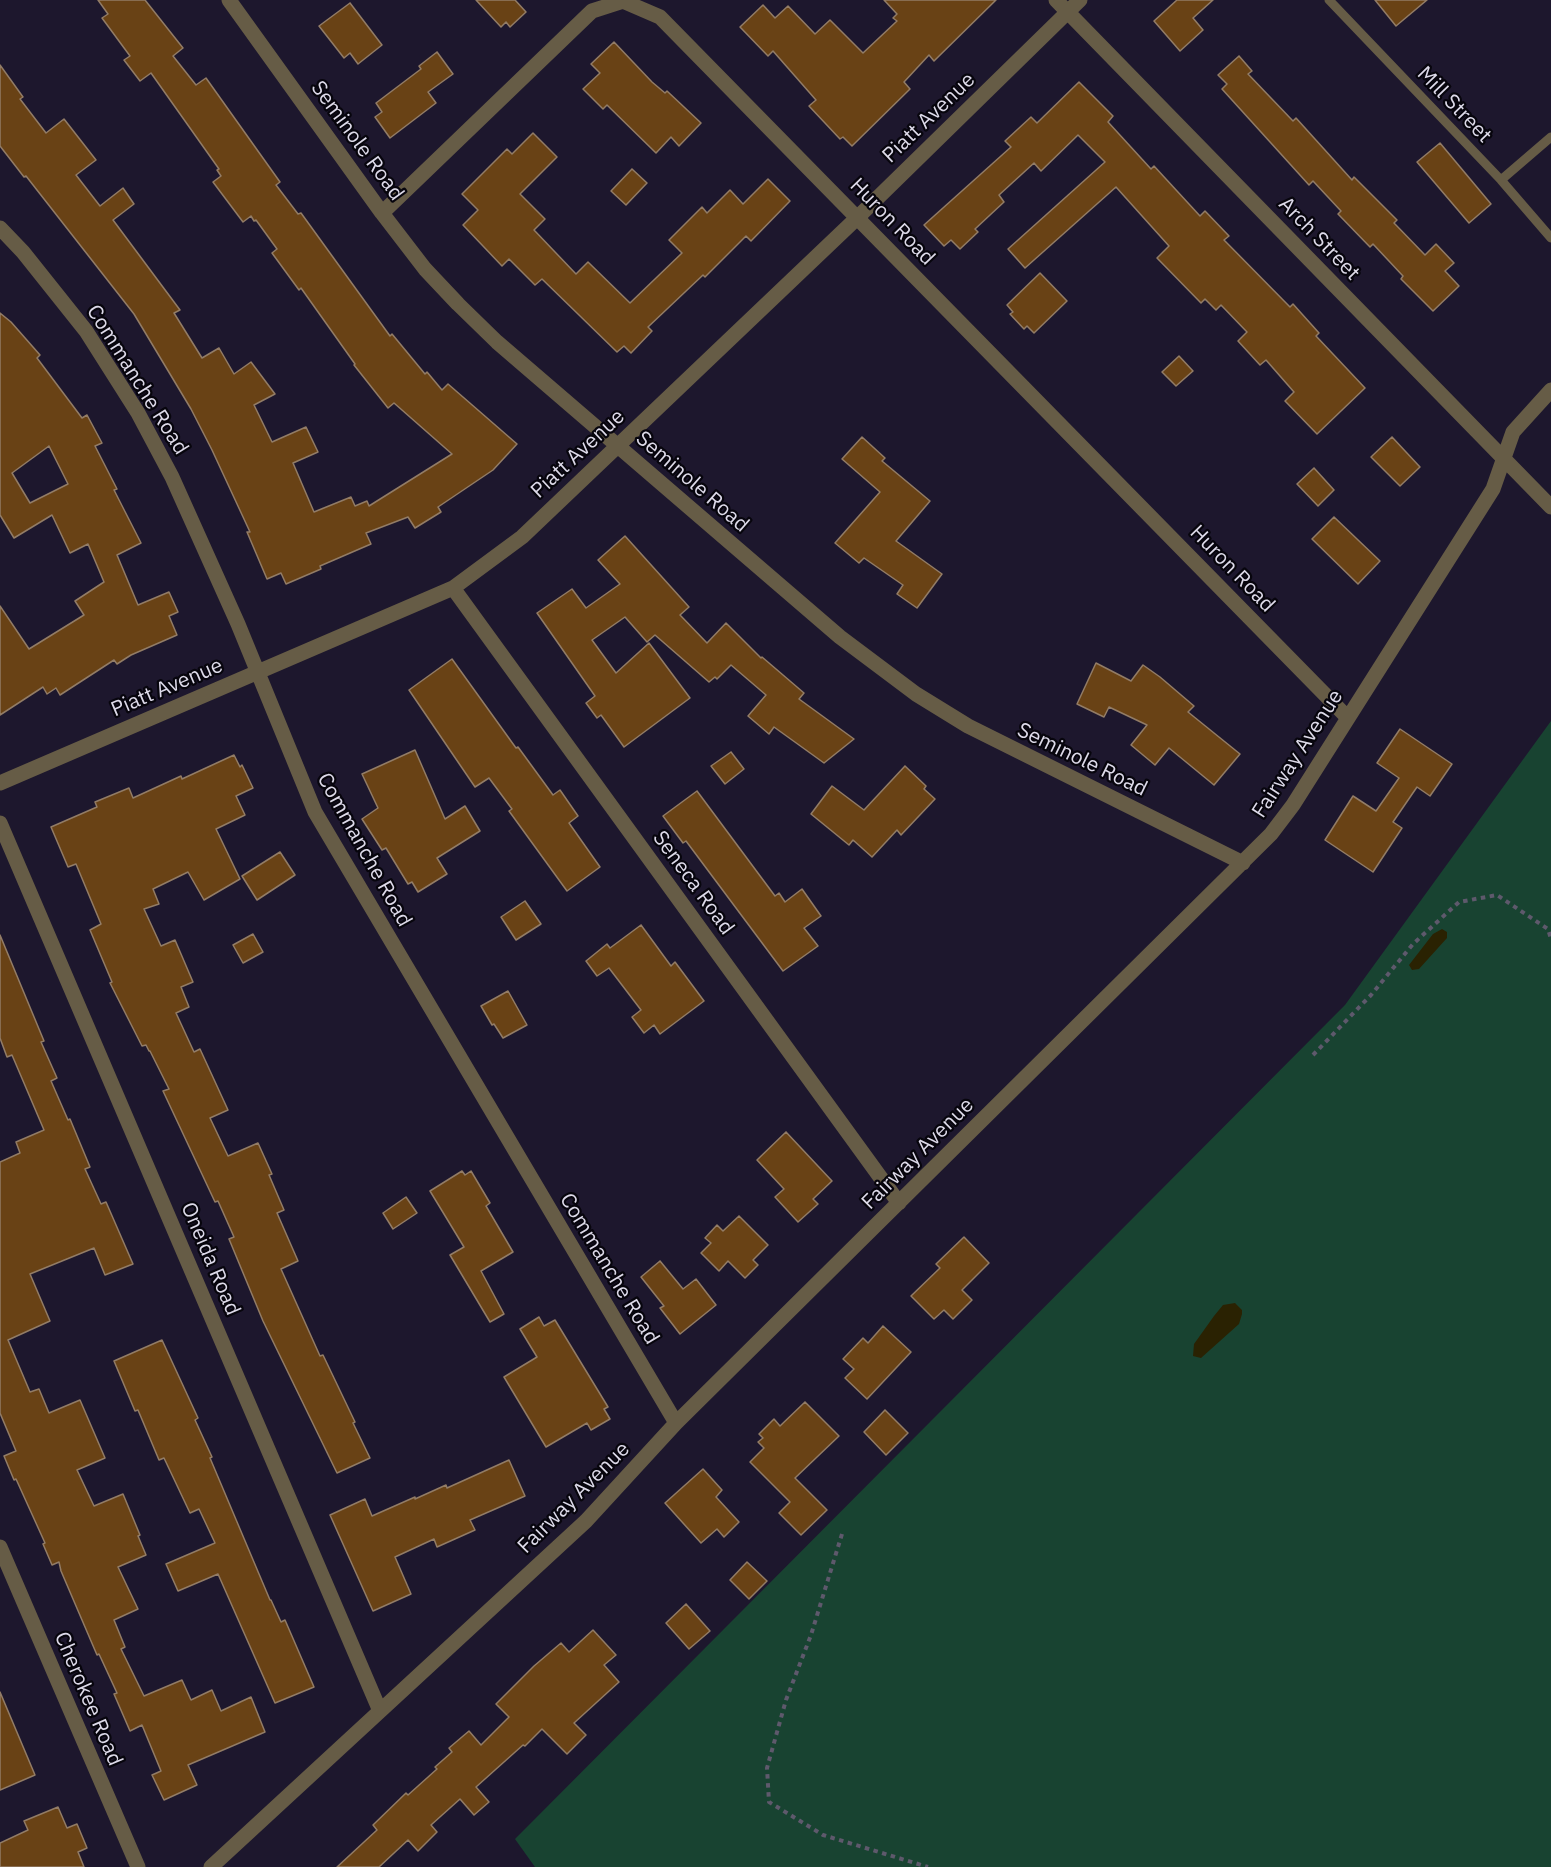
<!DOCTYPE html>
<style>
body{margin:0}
canvas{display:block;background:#1d172d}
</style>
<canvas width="1551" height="1867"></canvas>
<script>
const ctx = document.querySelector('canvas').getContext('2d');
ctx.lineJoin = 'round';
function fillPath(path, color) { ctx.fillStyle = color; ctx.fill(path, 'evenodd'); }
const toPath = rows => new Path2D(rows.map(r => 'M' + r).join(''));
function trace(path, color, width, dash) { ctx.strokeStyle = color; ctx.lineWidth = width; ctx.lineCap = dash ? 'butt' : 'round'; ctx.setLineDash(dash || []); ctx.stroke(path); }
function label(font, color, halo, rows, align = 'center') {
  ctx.font = font + ' "IBM Plex Sans",sans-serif'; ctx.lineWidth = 4.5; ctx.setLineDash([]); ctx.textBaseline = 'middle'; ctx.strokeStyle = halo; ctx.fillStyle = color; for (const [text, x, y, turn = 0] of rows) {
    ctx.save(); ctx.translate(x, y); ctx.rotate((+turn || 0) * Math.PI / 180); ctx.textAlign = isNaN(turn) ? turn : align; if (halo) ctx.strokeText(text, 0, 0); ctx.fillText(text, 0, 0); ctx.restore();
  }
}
fillPath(toPath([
 [1551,721,1551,1867,535,1867,515,1839,1345,1005]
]), '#184331');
fillPath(toPath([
 [1442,929,1447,932,1447,938,1419,969,1412,970,1409,965,1433,934],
 [1235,1303,1242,1310,1242,1314,1239,1324,1201,1358,1193,1356,1194,1344,1214,1316,1223,1305]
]), '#2a2202');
const building = toPath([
 [98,0,145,0,183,48,173,56,196,85,206,78,280,182,276,185,298,214,301,213,390,336,392,334,425,374,427,372,442,390,448,384,517,444,493,470,438,507,441,512,415,528,408,517,366,533,371,544,320,566,321,569,286,584,281,573,267,579,247,532,250,532,212,450,191,409,134,314,26,176,24,177,0,146,0,65,23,97,20,99,46,133,64,119,96,160,76,175,100,206,123,188,134,204,113,220,180,310,174,313,202,358,219,348,234,374,251,362,275,394,254,405,272,442,306,427,318,452,293,463,314,512,351,497,355,506,367,501,369,506,452,454,394,403,388,408,354,365,355,364,301,288,299,290,272,253,277,249,256,220,254,221,251,216,243,222,213,182,221,176,217,170,219,169,151,73,140,81,124,60,130,56,102,18,108,14,98,0],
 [476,0,515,0,526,12,510,27,506,22,501,27,476,0],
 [884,0,996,0,934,61,929,55,904,82,910,89,852,146,843,137,840,139,809,106,816,100,773,51,768,56,740,27,763,5,775,18,788,6,815,34,830,20,863,53,897,21,893,18,897,14,884,0],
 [1177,0,1213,0,1193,18,1203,30,1180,51,1154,21,1177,0],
 [1375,0,1427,0,1396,26,1375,0],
 [350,3,382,45,358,64,350,53,344,58,319,26,350,3],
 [614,42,652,82,665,93,667,91,701,123,679,146,671,137,656,153,607,105,603,109,583,89,600,73,591,64,614,42],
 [437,52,453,74,428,92,436,103,390,138,375,117,382,112,376,103,421,69,419,66,437,52],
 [1239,56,1252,71,1248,74,1293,121,1296,118,1352,180,1354,177,1397,220,1394,223,1425,255,1436,244,1454,263,1445,271,1459,286,1433,311,1401,279,1403,276,1373,244,1370,247,1338,214,1341,211,1313,181,1309,185,1222,89,1227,84,1218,75,1239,56],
 [1079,82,1113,116,1108,122,1151,169,1154,166,1200,216,1205,211,1229,236,1224,240,1290,307,1293,304,1319,333,1316,336,1365,388,1317,434,1285,401,1294,392,1266,360,1260,365,1238,341,1247,332,1221,305,1216,310,1205,299,1201,303,1157,258,1169,246,1116,187,1025,268,1008,249,1105,162,1078,135,1041,171,1034,163,999,195,1004,202,975,229,978,232,960,249,951,240,944,246,924,225,1011,147,1005,141,1031,117,1037,123,1079,82],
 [533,133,557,157,520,194,545,219,534,230,576,274,588,262,630,303,682,253,669,240,702,207,707,213,730,190,743,204,768,179,790,201,751,241,746,236,705,277,703,275,648,327,652,331,631,353,624,346,617,352,542,279,535,285,509,259,502,266,463,225,478,210,462,194,507,149,512,154,533,133],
 [1440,143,1491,204,1469,223,1417,162,1440,143],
 [632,169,647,183,626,205,611,191,632,169],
 [1040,273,1067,301,1034,333,1027,326,1024,329,1010,314,1013,312,1007,305,1040,273],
 [0,313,11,322,40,355,37,358,82,418,87,415,102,443,95,446,117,489,114,490,141,543,117,555,138,605,169,592,178,612,169,616,177,635,131,655,117,664,114,660,60,695,56,688,47,694,43,687,0,715,0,606,29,649,84,615,75,601,104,582,88,544,70,553,52,515,14,538,0,515,0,313],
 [49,446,68,484,30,503,12,473,49,446],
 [1179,356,1193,371,1176,386,1162,372,1179,356],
 [862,437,885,458,882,461,930,501,896,541,942,574,917,608,897,594,903,585,864,558,859,563,835,543,880,492,842,459,862,437],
 [1392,437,1420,467,1400,486,1371,457,1392,437],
 [1314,468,1334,490,1318,506,1297,484,1314,468],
 [1334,517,1380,561,1358,584,1312,539,1334,517],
 [625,536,689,607,680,615,707,643,726,623,761,658,762,657,804,693,799,699,854,739,824,763,774,727,769,734,748,716,766,695,731,665,717,679,715,677,709,682,655,635,647,642,625,617,592,640,616,673,649,643,690,698,624,747,601,715,597,718,586,703,595,696,537,613,572,589,586,608,620,584,598,560,625,536],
 [452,659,516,748,518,747,553,795,560,790,578,816,569,823,600,867,567,891,509,811,512,809,489,778,475,787,409,690,452,659],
 [1096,663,1131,681,1143,665,1160,677,1194,706,1188,712,1240,754,1214,785,1169,748,1155,765,1131,745,1147,725,1109,707,1104,717,1077,704,1096,663],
 [1400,729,1452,764,1430,796,1417,787,1393,822,1402,828,1373,872,1325,840,1353,796,1376,811,1399,778,1377,763,1400,729],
 [415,750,445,819,465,806,480,831,437,858,447,874,418,892,412,882,408,884,386,848,382,850,362,819,378,808,362,774,415,750],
 [731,752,744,769,725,784,711,766,731,752],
 [234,755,240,767,242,765,253,788,236,796,245,815,216,829,240,879,204,900,188,872,153,889,159,904,144,909,161,946,175,940,193,982,181,987,189,1007,176,1013,194,1052,200,1049,228,1110,210,1118,228,1156,258,1143,272,1174,269,1175,284,1210,277,1213,298,1261,281,1269,320,1356,323,1355,355,1422,353,1423,370,1458,337,1473,263,1321,229,1239,234,1237,218,1201,215,1202,163,1091,169,1089,150,1051,149,1051,146,1045,142,1046,110,983,112,982,90,930,101,924,76,864,68,867,51,827,97,807,95,802,129,788,133,798,181,776,182,779,234,755],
 [905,766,926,786,924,789,935,799,901,835,897,830,872,857,853,840,849,845,811,814,832,786,864,810,905,766],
 [697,791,775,896,779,893,785,902,802,889,821,916,804,928,818,946,783,971,686,841,683,843,663,816,697,791],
 [280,852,295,875,257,900,242,876,280,852],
 [525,901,541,924,516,940,501,917,525,901],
 [641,925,671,966,675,962,704,1001,660,1034,654,1025,644,1033,632,1017,641,1010,609,968,597,976,586,961,607,944,610,948,641,925],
 [253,934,263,952,243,963,233,945,253,934],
 [0,935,44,1041,41,1042,57,1078,51,1081,68,1120,70,1119,90,1167,85,1169,101,1204,106,1202,133,1264,105,1275,94,1248,30,1274,50,1321,8,1340,30,1392,39,1389,49,1413,80,1400,105,1458,77,1470,94,1506,123,1494,140,1535,138,1536,146,1555,118,1567,138,1609,114,1620,125,1647,121,1649,144,1696,182,1680,191,1700,212,1690,221,1711,251,1697,265,1732,188,1765,197,1785,164,1800,152,1775,161,1771,142,1725,130,1731,114,1694,117,1693,99,1654,97,1655,61,1571,59,1562,52,1565,43,1544,45,1543,16,1479,14,1480,4,1456,16,1451,0,1413,0,1162,20,1153,16,1142,44,1130,12,1055,7,1057,0,1038,0,935],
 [508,991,527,1025,503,1038,494,1024,492,1025,481,1006,508,991],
 [786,1132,832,1181,813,1199,818,1204,798,1222,775,1197,784,1189,757,1160,786,1132],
 [462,1171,465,1175,471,1171,490,1203,486,1206,513,1252,481,1271,504,1314,490,1322,450,1255,464,1247,430,1191,462,1171],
 [406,1197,417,1213,393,1229,383,1213,406,1197],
 [739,1216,768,1245,753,1260,758,1265,745,1278,728,1261,719,1271,701,1253,711,1243,705,1238,717,1225,723,1231,739,1216],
 [964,1237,989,1263,962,1290,972,1300,953,1319,944,1310,934,1319,911,1296,940,1268,936,1264,964,1237],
 [660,1261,683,1289,696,1279,716,1305,680,1334,660,1308,664,1306,641,1277,660,1261],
 [539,1317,544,1326,555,1320,608,1407,604,1409,610,1419,591,1430,587,1423,546,1447,504,1377,537,1357,520,1329,539,1317],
 [883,1326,911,1352,867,1399,845,1378,854,1369,843,1359,863,1338,868,1343,883,1326],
 [162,1340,198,1418,195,1420,212,1457,210,1458,270,1600,271,1600,281,1622,285,1620,314,1687,275,1703,218,1574,178,1591,166,1564,215,1543,199,1509,190,1513,164,1458,159,1460,138,1410,135,1411,114,1361,162,1340],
 [805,1402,839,1436,795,1478,827,1510,801,1535,779,1513,790,1502,750,1462,764,1448,758,1442,763,1438,759,1434,774,1419,780,1426,805,1402],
 [885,1410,908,1433,886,1455,864,1432,885,1410],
 [509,1460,525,1496,470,1520,475,1530,437,1547,434,1539,395,1557,411,1594,373,1611,330,1515,365,1499,372,1516,415,1497,415,1499,446,1485,447,1488,509,1460],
 [703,1469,722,1490,716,1497,739,1522,724,1537,717,1529,701,1543,665,1503,703,1469],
 [747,1562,767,1581,749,1599,730,1580,747,1562],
 [686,1604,710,1631,689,1649,666,1623,686,1604],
 [593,1630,616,1655,604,1665,619,1682,574,1723,586,1735,567,1754,542,1729,525,1746,523,1745,476,1787,489,1802,474,1815,460,1799,431,1825,437,1832,418,1851,408,1840,379,1867,337,1867,377,1830,373,1825,406,1793,408,1795,437,1769,435,1767,452,1752,449,1748,469,1731,481,1745,509,1717,496,1704,534,1666,561,1643,569,1652,593,1630],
 [0,1692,35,1775,0,1790,0,1692],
 [58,1807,67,1828,77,1824,87,1848,78,1852,84,1867,0,1867,0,1843,28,1830,24,1821,58,1807]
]);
fillPath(building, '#694215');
trace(building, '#927c66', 1.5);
trace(toPath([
 [1313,1055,1371,995,1413,944,1459,902,1497,895,1548,929,1551,939],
 [842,1534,811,1635,786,1700,767,1768,769,1802,823,1835,928,1867]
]), '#5e596c', 4, [4.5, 4.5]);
trace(toPath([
 [1329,0,1501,180,1551,238],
 [1501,180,1551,137]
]), '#665c46', 9);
trace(toPath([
 [229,0,382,213,425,269,458,304,497,342,840,637,916,694,968,726,1243,863],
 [1056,0,1551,507],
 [382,213,592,11,623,1,660,17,1347,717],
 [0,228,23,252,86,331,138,413,172,477,238,624,315,812,676,1423],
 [453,588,899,1203],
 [0,783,453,588,522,537,858,217,1080,0],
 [0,823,380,1711],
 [0,1547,138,1867],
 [211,1867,586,1521,676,1423,1271,834,1293,805,1493,489,1513,432,1551,390]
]), '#665c46', 15);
label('21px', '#dddae9', '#07050d', [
 ["Mill Street",1454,105,46],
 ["Piatt Avenue",929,118,-44],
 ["Seminole Road",357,141,54],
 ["Huron Road",892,222,46],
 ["Arch Street",1319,239,46],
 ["Commanche Road",137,380,58],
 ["Piatt Avenue",578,454,-43],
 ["Seminole Road",692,482,41],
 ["Huron Road",1232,569,46],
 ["Piatt Avenue",167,688,-23],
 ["Fairway Avenue",1298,754,-57],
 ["Seminole Road",1082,760,26],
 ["Commanche Road",364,850,61],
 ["Seneca Road",693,883,54],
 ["Fairway Avenue",918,1154,-45],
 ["Oneida Road",210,1259,67],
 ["Commanche Road",609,1269,59],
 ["Fairway Avenue",574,1498,-45],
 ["Cherokee Road",88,1699,67]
]);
</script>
